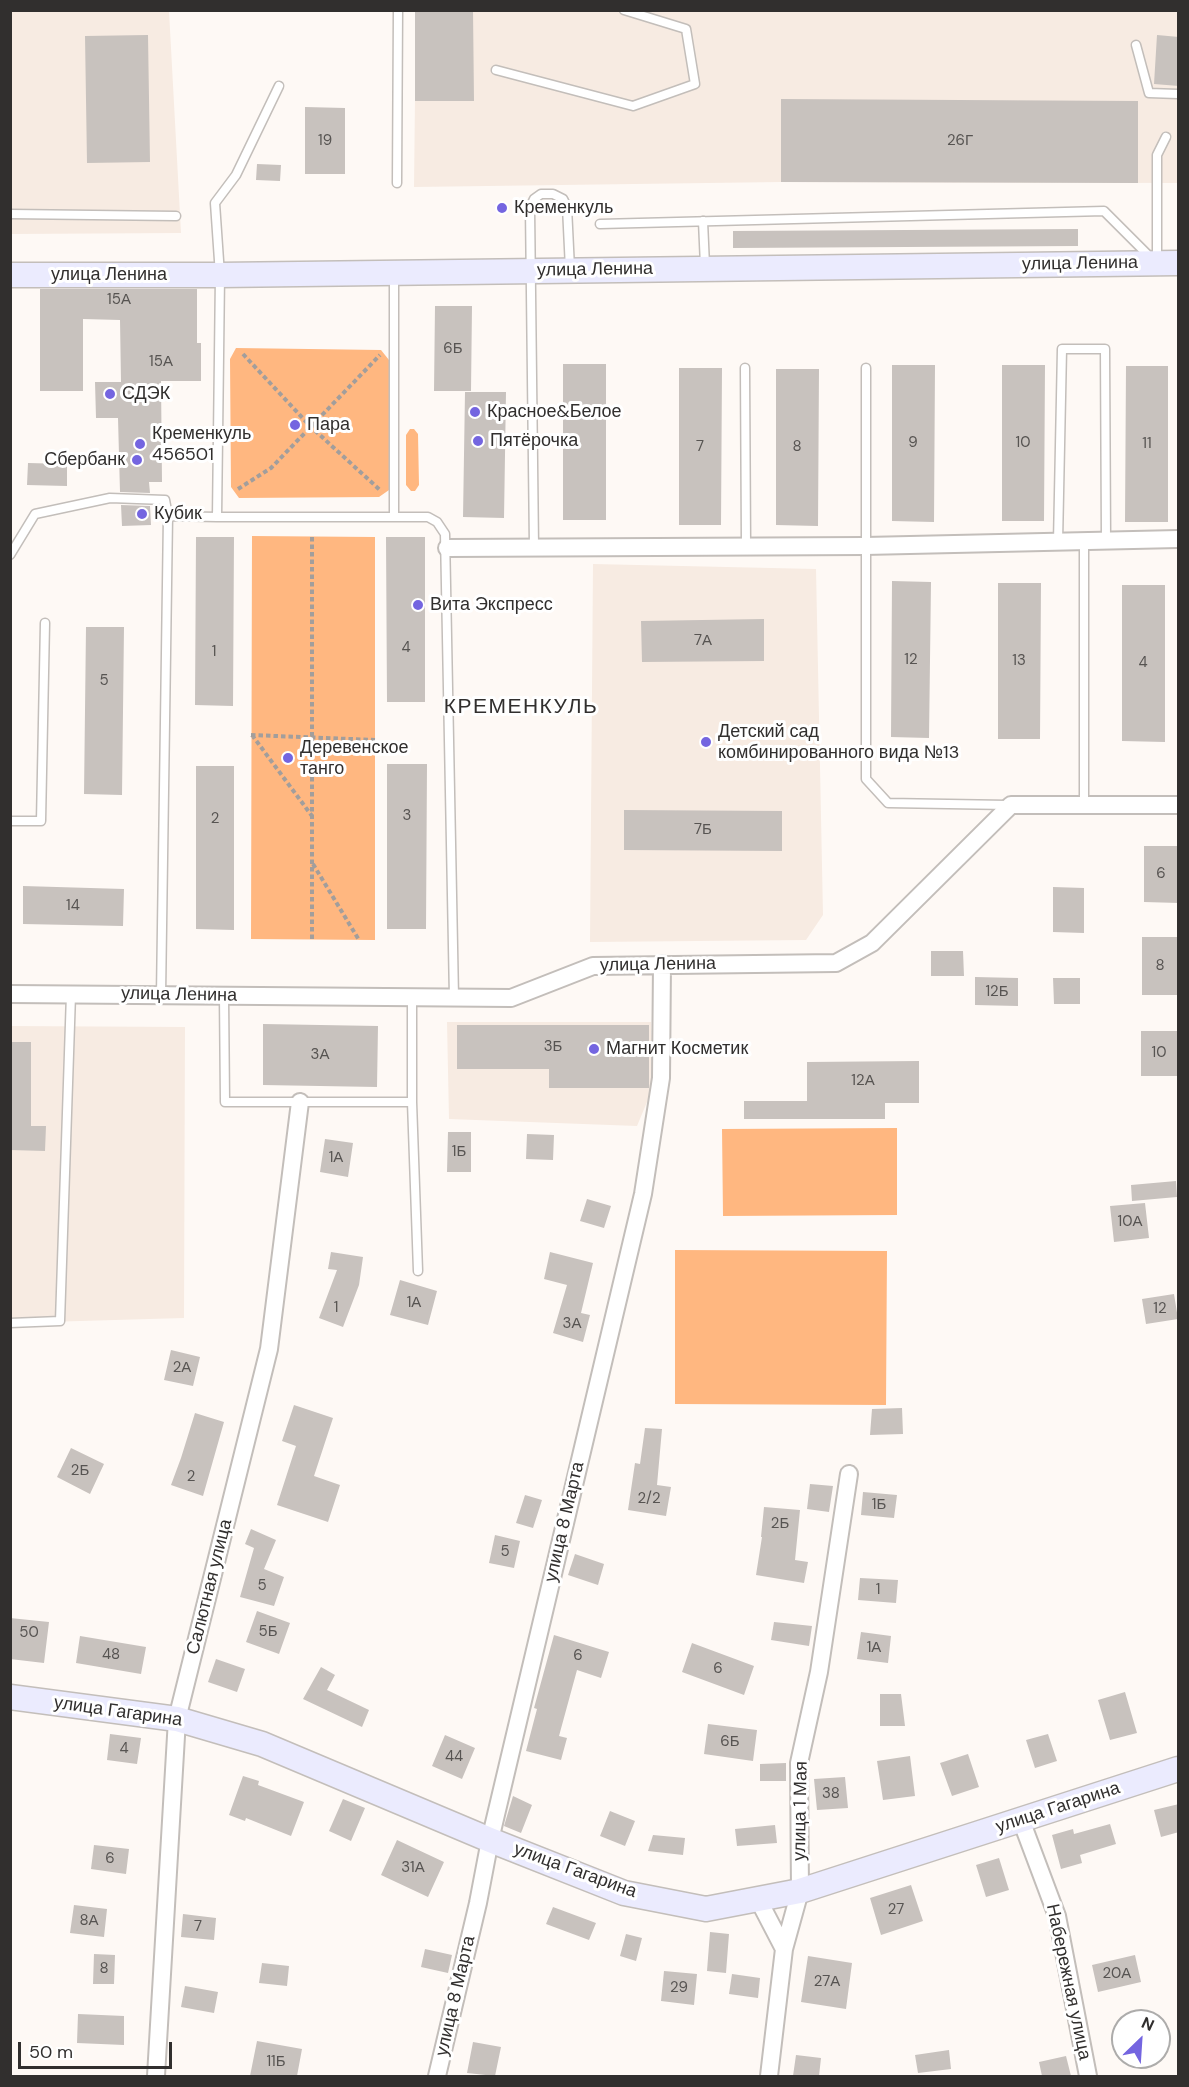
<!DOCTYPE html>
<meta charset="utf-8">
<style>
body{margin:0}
#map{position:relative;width:1189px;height:2087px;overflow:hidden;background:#fef9f5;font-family:"DM Sans",sans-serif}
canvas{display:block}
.frame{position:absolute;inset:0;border:12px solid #312f2e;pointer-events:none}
.north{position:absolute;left:1111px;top:2009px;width:60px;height:60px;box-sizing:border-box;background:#fff;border:2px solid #adacab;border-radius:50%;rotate:25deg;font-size:16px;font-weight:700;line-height:24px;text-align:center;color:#312f2e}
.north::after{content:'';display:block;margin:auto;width:21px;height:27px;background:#7465e0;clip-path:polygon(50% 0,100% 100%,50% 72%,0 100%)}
.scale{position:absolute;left:18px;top:2042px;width:154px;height:27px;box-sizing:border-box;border:3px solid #312f2e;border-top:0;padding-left:8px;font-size:18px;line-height:21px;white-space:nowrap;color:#312f2e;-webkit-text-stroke:4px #fff;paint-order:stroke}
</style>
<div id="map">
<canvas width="1189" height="2087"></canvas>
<div class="frame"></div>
<div class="north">N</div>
<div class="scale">50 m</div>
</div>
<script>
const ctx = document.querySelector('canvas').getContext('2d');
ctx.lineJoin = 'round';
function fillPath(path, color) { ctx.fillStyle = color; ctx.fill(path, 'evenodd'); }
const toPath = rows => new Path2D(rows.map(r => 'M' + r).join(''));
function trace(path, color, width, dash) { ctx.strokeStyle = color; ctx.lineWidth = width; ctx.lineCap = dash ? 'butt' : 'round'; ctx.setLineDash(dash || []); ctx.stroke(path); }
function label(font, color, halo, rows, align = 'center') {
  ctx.font = font + ' "DM Sans",sans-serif'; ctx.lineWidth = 6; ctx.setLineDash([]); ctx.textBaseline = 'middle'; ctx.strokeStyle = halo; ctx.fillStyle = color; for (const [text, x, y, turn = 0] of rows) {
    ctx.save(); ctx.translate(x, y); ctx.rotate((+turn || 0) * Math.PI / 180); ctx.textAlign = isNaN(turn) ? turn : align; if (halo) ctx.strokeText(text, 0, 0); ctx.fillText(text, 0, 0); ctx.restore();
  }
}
fillPath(toPath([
 [10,11,169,11,181,233,11,234],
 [416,11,1178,11,1178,183,781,182,414,187],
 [593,564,816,569,823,915,806,940,590,942],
 [447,1022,651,1022,652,1090,637,1126,449,1119],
 [10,1026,185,1027,184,1318,11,1323]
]), '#f7ebe2');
fillPath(toPath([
 [236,348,381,350,389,360,389,490,379,497,239,498,231,487,230,359],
 [410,429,414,429,418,434,419,485,415,491,411,491,406,485,406,435],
 [252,536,375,537,375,940,251,939],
 [897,1128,897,1215,723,1216,722,1129],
 [675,1250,887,1251,886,1405,675,1404]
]), '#ffb780');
fillPath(toPath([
 [415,10,473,10,474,101,415,101],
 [148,35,150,162,87,163,85,36],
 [1157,35,1179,37,1179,86,1154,84],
 [781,99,1138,101,1138,183,781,182],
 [305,107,345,108,345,174,305,174],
 [257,164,281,165,280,181,256,180],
 [1078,229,1078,246,733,248,733,231],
 [40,289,197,289,197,343,201,343,201,381,161,381,162,482,149,482,150,493,120,492,118,418,96,418,95,382,121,382,120,320,83,319,83,391,40,391],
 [435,306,472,306,471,391,434,391],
 [563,364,606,364,606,520,563,520],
 [892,365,935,365,934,522,892,521],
 [1002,365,1045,365,1044,521,1002,521],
 [1126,366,1168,366,1168,522,1125,522],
 [679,368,722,368,721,525,679,525],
 [776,369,819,369,818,526,776,525],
 [465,392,506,392,504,518,463,517],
 [28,463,67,464,67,486,27,485],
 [121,505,150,506,151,525,122,526],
 [196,537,234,537,233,706,195,705],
 [386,537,425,537,425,702,387,702],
 [892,581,931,582,929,738,891,737],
 [998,583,1041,583,1040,739,998,739],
 [1122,585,1165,585,1165,742,1122,741],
 [764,619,764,661,642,662,641,621],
 [86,627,124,627,122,795,84,794],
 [387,764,427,764,426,929,387,929],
 [196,766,234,766,234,930,196,929],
 [624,810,782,811,782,851,624,850],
 [1144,846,1179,846,1179,903,1144,902],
 [23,886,124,889,123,926,23,924],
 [1053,887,1084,888,1084,933,1053,932],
 [1142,937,1178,937,1178,995,1142,995],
 [931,951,963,951,964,976,931,976],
 [975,977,1018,978,1018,1006,975,1005],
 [1053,978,1080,978,1080,1004,1054,1004],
 [263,1024,378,1026,377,1087,263,1085],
 [457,1025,649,1025,649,1088,549,1088,549,1069,457,1069],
 [1141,1031,1177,1031,1177,1076,1141,1076],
 [10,1042,31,1042,31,1126,46,1126,45,1151,10,1150],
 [919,1061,919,1103,885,1103,885,1119,744,1119,744,1101,807,1101,807,1062],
 [448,1132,471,1132,471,1172,447,1172],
 [527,1134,554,1135,553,1160,526,1159],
 [325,1139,353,1143,348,1177,320,1172],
 [1176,1181,1177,1197,1132,1201,1131,1185],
 [587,1199,611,1206,604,1228,580,1221],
 [1145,1203,1149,1238,1114,1242,1110,1206],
 [331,1252,363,1257,359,1285,343,1327,319,1318,337,1270,328,1269],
 [550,1252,593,1263,581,1313,590,1315,583,1342,553,1333,567,1285,544,1279],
 [400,1280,437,1291,428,1325,390,1315],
 [1174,1294,1178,1319,1146,1324,1142,1299],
 [171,1350,200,1357,193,1386,164,1380],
 [294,1405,333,1418,314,1476,340,1485,328,1522,277,1505,296,1446,282,1441],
 [902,1408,903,1434,870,1435,872,1409],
 [195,1413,224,1422,203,1496,171,1485,181,1458],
 [645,1428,662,1429,657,1485,671,1487,666,1516,628,1510,635,1463,640,1464],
 [71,1448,104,1464,90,1494,57,1477],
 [810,1484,833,1486,829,1512,807,1509],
 [863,1492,897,1495,894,1518,861,1515],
 [525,1495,542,1500,533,1528,516,1523],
 [764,1507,800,1510,795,1560,808,1562,804,1583,756,1575,762,1537,761,1537],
 [251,1529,276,1540,264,1569,284,1577,274,1606,240,1597,254,1548,245,1544],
 [495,1535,520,1541,514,1568,489,1563],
 [575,1554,604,1564,598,1585,568,1575],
 [860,1578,898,1580,896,1603,858,1600],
 [257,1611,290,1623,279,1654,246,1642],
 [10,1618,49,1622,44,1663,10,1659],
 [774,1622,812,1626,809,1646,771,1640],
 [861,1632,891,1636,888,1663,857,1659],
 [554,1635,609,1652,601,1678,577,1670,559,1736,567,1738,561,1760,526,1751,537,1709,534,1708],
 [80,1636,146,1647,141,1674,76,1663],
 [692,1643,754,1666,744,1695,682,1672],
 [216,1659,245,1669,237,1692,208,1682],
 [321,1667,335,1675,327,1690,369,1710,362,1727,303,1699],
 [1125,1692,1137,1733,1110,1740,1098,1700],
 [880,1694,901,1694,905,1726,880,1726],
 [708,1724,757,1730,753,1761,704,1754],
 [110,1734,141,1738,137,1764,107,1760],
 [1048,1734,1057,1761,1035,1768,1026,1740],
 [445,1735,475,1748,462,1779,432,1766],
 [968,1754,979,1787,952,1796,940,1763],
 [910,1756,915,1796,883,1800,877,1761],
 [786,1763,786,1781,760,1781,760,1764],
 [243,1776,259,1781,258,1785,304,1802,291,1836,246,1818,245,1821,229,1815],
 [845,1777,848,1808,817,1810,814,1779],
 [513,1796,532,1805,521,1833,504,1826],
 [343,1799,365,1808,351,1841,329,1831],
 [1179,1804,1179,1832,1161,1837,1154,1810],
 [610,1811,635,1821,625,1846,600,1836],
 [1110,1824,1116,1844,1080,1855,1082,1863,1061,1869,1052,1835,1073,1829,1074,1834],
 [775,1825,777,1843,737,1846,735,1829],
 [653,1835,685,1838,683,1855,648,1851],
 [397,1840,444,1862,428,1897,381,1875],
 [94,1845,129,1849,126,1874,91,1869],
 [999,1858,1009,1890,986,1897,976,1865],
 [911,1885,923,1921,881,1935,870,1898],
 [74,1905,107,1909,104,1937,70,1933],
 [553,1907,596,1923,589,1940,546,1924],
 [183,1914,216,1918,214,1940,181,1937],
 [710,1932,729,1934,726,1973,707,1971],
 [626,1934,642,1938,636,1961,620,1956],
 [425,1949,452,1955,448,1973,421,1967],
 [94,1954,115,1955,114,1984,93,1984],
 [1135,1955,1141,1982,1098,1992,1092,1965],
 [808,1956,852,1963,846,2009,801,2002],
 [262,1963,289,1966,287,1986,259,1983],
 [664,1971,697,1974,694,2005,661,2001],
 [732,1974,760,1978,758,1998,729,1994],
 [185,1986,218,1992,214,2013,181,2007],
 [78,2014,124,2016,124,2045,77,2043],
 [257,2041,302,2049,297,2076,250,2076],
 [473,2042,501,2047,495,2076,467,2073],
 [949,2050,951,2069,918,2073,915,2055],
 [796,2055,821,2058,819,2076,793,2076],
 [1066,2056,1071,2076,1042,2076,1039,2062]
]), '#c8c2be');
const lane = toPath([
 [1136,45,1149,93,1178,94],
 [496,70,633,106,695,84,686,29,624,10],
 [397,183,398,10],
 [10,214,176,216],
 [703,221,705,266],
 [600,224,1104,211,1157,264,1157,155,1166,137],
 [394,276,394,516],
 [745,368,746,546],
 [866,368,866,779,888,803,1008,805],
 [217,517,428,517,437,522,445,534,454,998],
 [1084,541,1084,805],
 [1058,542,1062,349,1105,349,1106,541],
 [534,547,530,208,534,199,541,194,553,194,563,199,567,207,570,269],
 [10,555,35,514,110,498,165,500,168,516],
 [10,821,41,821,45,623],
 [161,995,168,516,217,517,220,275,215,203,236,175,279,86],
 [224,996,225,1102,412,1102,412,997],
 [412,1102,418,1271],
 [10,1323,60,1321,71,994]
]);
const street = toPath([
 [447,548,865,546,1178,539],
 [10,994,511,998,593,966,836,963,872,943,1011,805,1178,805],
 [1021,1820,1057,1916,1088,2076],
 [758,1899,784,1949],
 [156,2076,177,1719,269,1349,300,1102],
 [437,2076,478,1903,490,1840,643,1194,661,1078,662,964],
 [769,2076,784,1949,800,1891,799,1763,819,1672,849,1474]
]);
const secondary = toPath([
 [10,275,220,275,1178,263],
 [10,1697,177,1719,262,1744,490,1840,624,1893,706,1909,800,1891,1178,1769]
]);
trace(lane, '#c3beba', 11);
trace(street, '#c3beba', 20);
trace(secondary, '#c3beba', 27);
trace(toPath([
 [243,354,310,426,380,490],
 [238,489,271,468,380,355],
 [312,537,312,939],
 [251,735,375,740],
 [252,735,312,816],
 [313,864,359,940]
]), '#a29e9c', 4, [4.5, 3]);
trace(lane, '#fff', 8);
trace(street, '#fff', 16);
trace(secondary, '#ebebfe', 24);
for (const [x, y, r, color] of [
 [502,208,6,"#7465e0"],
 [110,394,6,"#7465e0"],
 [475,412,6,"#7465e0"],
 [295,425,6,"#7465e0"],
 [478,441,6,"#7465e0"],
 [140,444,6,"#7465e0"],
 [137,460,6,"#7465e0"],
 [142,514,6,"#7465e0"],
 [418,605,6,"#7465e0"],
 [706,742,6,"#7465e0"],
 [288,758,6,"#7465e0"],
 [594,1049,6,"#7465e0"]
]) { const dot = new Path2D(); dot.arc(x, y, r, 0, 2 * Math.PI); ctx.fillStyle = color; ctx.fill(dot); trace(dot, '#fff', 2); }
label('15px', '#575452', null, [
 ["19",325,141],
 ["26Г",960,141],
 ["15А",119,300],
 ["6Б",453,349],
 ["15А",161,362],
 ["9",913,443],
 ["10",1023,443],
 ["11",1147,444],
 ["7",700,447],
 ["8",797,447],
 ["7А",703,641],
 ["4",406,648],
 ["1",214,652],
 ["12",911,660],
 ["13",1019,661],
 ["4",1143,663],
 ["5",104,681],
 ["3",407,816],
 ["2",215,819],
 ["7Б",703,830],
 ["6",1161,874],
 ["14",73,906],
 ["8",1160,966],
 ["12Б",997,992],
 ["3Б",553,1047],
 ["10",1159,1053],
 ["3А",320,1055],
 ["12А",863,1081],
 ["1Б",459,1152],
 ["1А",336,1158],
 ["10А",1130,1222],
 ["1А",414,1303],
 ["1",336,1308],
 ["12",1160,1309],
 ["3А",572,1324],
 ["2А",182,1368],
 ["2Б",80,1471],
 ["2",191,1477],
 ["2/2",649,1499],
 ["1Б",879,1505],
 ["2Б",780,1524],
 ["5",505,1552],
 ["5",262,1586],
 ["1",878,1590],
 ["5Б",268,1632],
 ["50",29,1633],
 ["1А",874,1648],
 ["48",111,1655],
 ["6",578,1656],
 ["6",718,1669],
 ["6Б",730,1742],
 ["4",124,1749],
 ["44",454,1757],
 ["38",831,1794],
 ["6",110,1859],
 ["31А",413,1868],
 ["27",896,1910],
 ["8А",89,1921],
 ["7",198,1927],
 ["8",104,1969],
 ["20А",1117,1974],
 ["27А",827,1982],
 ["29",679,1988],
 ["11Б",276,2062]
]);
label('18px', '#312f2e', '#fff', [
 ["Кременкуль",514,208],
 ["СДЭК",122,394],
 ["Красное&Белое",487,412],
 ["Пара",307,425],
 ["Кременкуль",152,434],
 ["456501",152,455],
 ["Пятёрочка",490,441],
 ["Сбербанк",125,460,"right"],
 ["Кубик",154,514],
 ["Вита Экспресс",430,605],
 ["Детский сад",718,732],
 ["комбинированного вида №13",718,753],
 ["Деревенское",300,748],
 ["танго",300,769],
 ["Магнит Косметик",606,1049]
], 'left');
label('18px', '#312f2e', '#fff', [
 ["улица Ленина",1080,264,-1],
 ["улица Ленина",595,270,-1],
 ["улица Ленина",109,275],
 ["улица Ленина",658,965,-1],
 ["улица Ленина",179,995,1],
 ["улица 8 Марта",565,1522,-77],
 ["Салютная улица",210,1587,-76],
 ["улица Гагарина",118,1712,8],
 ["улица Гагарина",1058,1808,-18],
 ["улица 1 Мая",801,1811,-89],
 ["улица Гагарина",575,1871,20],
 ["Набережная улица",1068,1982,78],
 ["улица 8 Марта",456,1996,-77]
]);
ctx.letterSpacing = '1.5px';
label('21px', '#312f2e', '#fff', [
 ["КРЕМЕНКУЛЬ",521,707]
]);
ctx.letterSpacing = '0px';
</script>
